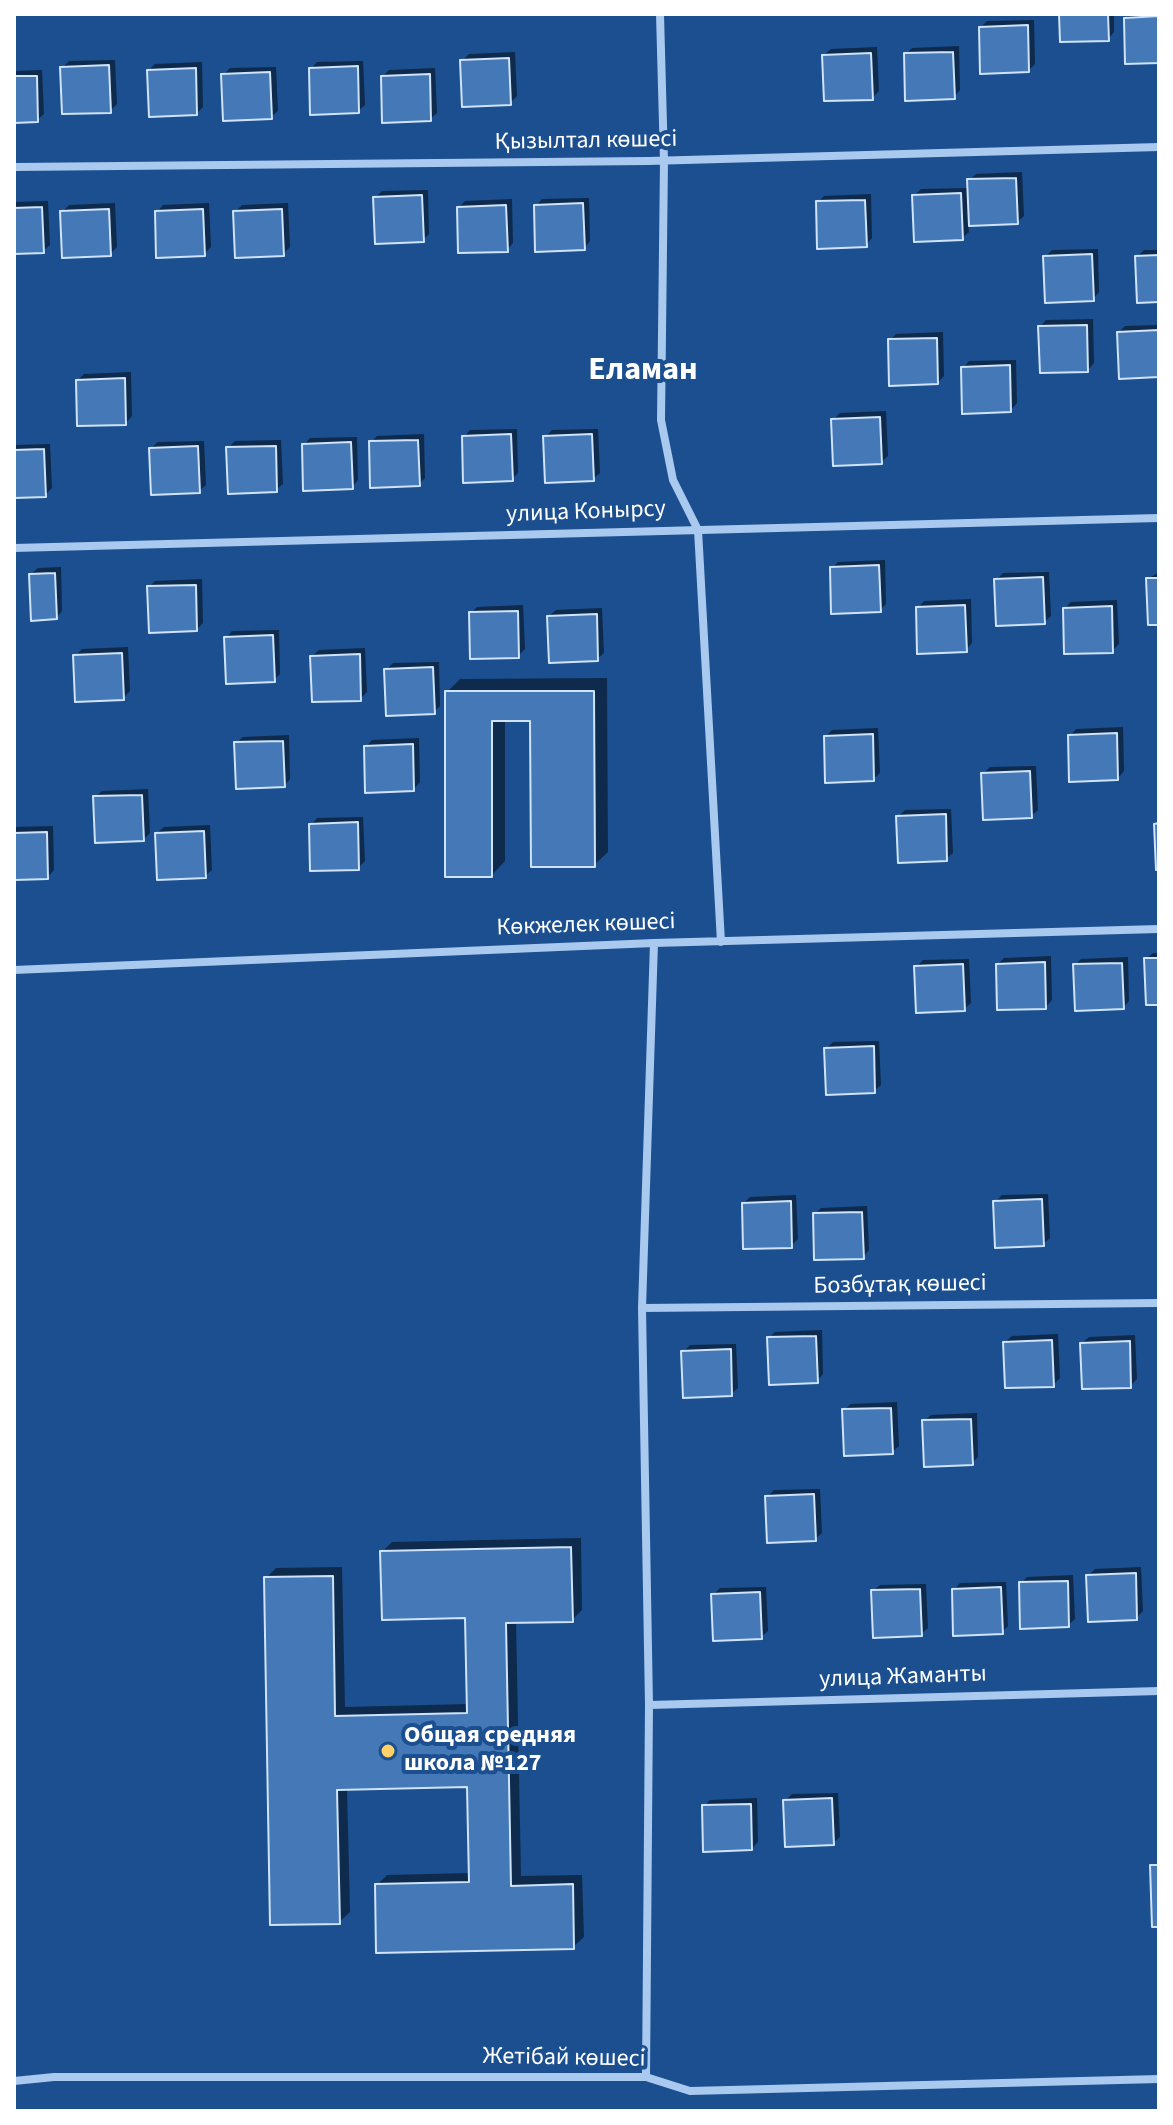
<!DOCTYPE html>
<meta charset="utf-8">
<style>
body{margin:0}
#map{position:relative;width:1173px;height:2125px;overflow:hidden;background:#1b4f8f;font-family:"Source Sans 3",sans-serif}
canvas{display:block}
.frame{position:absolute;inset:0;border:16px solid #fff;pointer-events:none}
</style>
<div id="map">
<canvas width="1173" height="2125"></canvas>
<div class="frame"></div>
</div>
<script>
const ctx = document.querySelector('canvas').getContext('2d');
ctx.lineJoin = 'round';
function fillPath(path, color) { ctx.fillStyle = color; ctx.fill(path, 'evenodd'); }
const toPath = rows => new Path2D(rows.map(r => 'M' + r).join(''));
function trace(path, color, width, dash) { ctx.strokeStyle = color; ctx.lineWidth = width; ctx.lineCap = dash ? 'butt' : 'round'; ctx.setLineDash(dash || []); ctx.stroke(path); }
function label(font, color, halo, rows, align = 'center') {
  ctx.font = font + ' "Source Sans 3",sans-serif'; ctx.lineWidth = 8; ctx.setLineDash([]); ctx.textBaseline = 'middle'; ctx.strokeStyle = halo; ctx.fillStyle = color; for (const [text, x, y, turn = 0] of rows) {
    ctx.save(); ctx.translate(x, y); ctx.rotate((+turn || 0) * Math.PI / 180); ctx.textAlign = isNaN(turn) ? turn : align; if (halo) ctx.strokeText(text, 0, 0); ctx.fillText(text, 0, 0); ctx.restore();
  }
}
fillPath(toPath([
 [1061,14,1114,14,1114,32,1108,39],
 [1130,14,1159,14,1159,61,1126,18],
 [1034,20,1035,64,1029,70,981,27,987,21],
 [959,46,960,90,954,97,906,54,912,48],
 [877,47,879,91,872,98,824,55,831,49],
 [515,52,517,96,510,103,462,61,469,54],
 [115,60,117,104,110,111,62,68,69,61],
 [363,61,365,105,358,111,311,69,317,62],
 [202,62,203,107,197,113,149,70,155,64],
 [276,67,278,111,271,117,223,75,230,68],
 [435,68,437,113,430,119,383,76,389,70],
 [42,70,44,114,37,120,14,121,14,71],
 [1022,172,1024,216,1017,222,968,224,969,232,962,238,914,196,921,189,970,188,969,180,976,174],
 [428,190,429,234,423,240,375,198,382,191],
 [871,194,872,238,866,245,818,202,824,196],
 [589,198,590,241,584,248,536,206,542,199],
 [512,199,513,243,507,250,459,207,465,201],
 [48,201,50,245,43,251,14,252,14,202],
 [115,203,117,247,110,254,62,212,69,205],
 [209,203,211,247,204,254,157,212,163,205],
 [288,203,290,247,283,254,235,212,242,205],
 [1098,249,1099,292,1093,299,1045,257,1052,250],
 [1144,250,1159,250,1159,300,1137,257],
 [1093,319,1094,363,1088,370,1040,327,1046,320],
 [1159,325,1159,375,1119,332,1125,326],
 [943,332,944,376,938,382,890,340,896,334],
 [1016,360,1017,403,1011,410,963,368,969,361],
 [131,372,132,416,126,423,78,380,84,374],
 [886,411,888,456,881,462,833,420,840,413],
 [517,429,518,473,512,479,464,437,470,430],
 [598,429,600,473,593,479,545,437,552,430],
 [424,434,425,478,419,484,371,442,377,436],
 [357,437,358,480,352,487,304,445,310,438],
 [281,440,283,484,276,490,228,448,235,441],
 [204,441,206,485,199,491,151,448,158,442],
 [50,444,52,488,45,495,14,496,14,445],
 [885,560,886,604,880,610,832,568,838,562],
 [61,567,62,611,56,618,31,574,38,568],
 [1049,572,1051,616,1044,622,996,580,1003,573],
 [1159,572,1159,623,1148,579],
 [202,579,203,623,197,629,149,587,155,581],
 [971,599,972,643,966,650,918,608,924,601],
 [1117,600,1119,644,1112,651,1065,608,1071,602],
 [523,605,525,649,518,656,471,613,477,607],
 [602,608,604,653,597,659,549,616,556,610],
 [279,630,280,674,274,680,226,638,232,631],
 [128,647,130,691,123,698,75,656,82,649],
 [365,648,367,692,360,699,312,656,319,650],
 [439,662,440,706,434,712,386,670,393,663],
 [607,678,608,852,594,865,532,719,505,719,505,861,492,875,447,692,460,679],
 [1123,727,1124,771,1118,778,1070,736,1076,729],
 [878,728,880,773,873,779,826,736,832,730],
 [289,735,290,779,284,786,236,743,243,737],
 [419,738,420,782,414,789,366,747,372,740],
 [1036,766,1038,810,1031,816,983,774,990,767],
 [148,789,150,833,143,840,95,797,102,791],
 [951,809,953,853,946,859,898,817,905,810],
 [363,817,365,861,358,868,311,825,317,818],
 [210,825,212,870,205,876,157,833,164,827],
 [53,826,54,870,48,877,14,878,14,827],
 [1153,953,1159,953,1159,1003,1146,959],
 [1051,956,1052,1000,1046,1007,998,964,1004,958],
 [1128,957,1129,1001,1123,1008,1075,965,1081,959],
 [969,959,971,1003,964,1009,916,967,923,960],
 [879,1041,881,1085,874,1091,826,1049,833,1042],
 [1048,1194,1050,1238,1043,1244,995,1202,1002,1195],
 [796,1195,798,1239,791,1246,744,1203,750,1197],
 [867,1206,869,1250,863,1257,815,1214,821,1208],
 [822,1330,823,1374,817,1381,769,1338,775,1332],
 [1058,1334,1060,1378,1053,1385,1005,1342,1012,1336],
 [1135,1335,1137,1379,1130,1386,1082,1343,1089,1337],
 [736,1344,738,1388,731,1394,683,1352,690,1345],
 [897,1402,899,1446,892,1452,844,1410,851,1404],
 [977,1413,978,1457,972,1463,924,1421,931,1415],
 [820,1489,822,1533,815,1539,767,1497,774,1490],
 [581,1538,582,1610,572,1620,516,1621,521,1876,582,1875,584,1937,573,1947,377,1885,387,1875,471,1873,469,1785,347,1787,350,1912,339,1922,266,1578,276,1568,342,1567,345,1707,469,1704,467,1616,382,1552,392,1542],
 [1141,1567,1143,1611,1136,1618,1088,1576,1095,1569],
 [1073,1575,1075,1619,1068,1625,1021,1583,1027,1577],
 [1006,1582,1008,1626,1002,1632,954,1590,960,1583],
 [926,1584,928,1628,921,1634,873,1591,880,1585],
 [766,1587,768,1631,761,1637,713,1595,720,1588],
 [838,1793,840,1837,833,1843,785,1801,792,1794],
 [757,1798,758,1842,752,1848,704,1806,710,1800]
]), '#0007');
const building = toPath([
 [1059,14,1108,14,1109,41,1060,42,1059,14],
 [1159,16,1159,63,1125,64,1124,18,1159,16],
 [1028,25,1029,72,980,74,979,27,1028,25],
 [953,52,955,99,905,101,904,53,953,52],
 [871,53,873,100,824,101,822,55,871,53],
 [509,58,511,105,462,107,460,60,509,58],
 [109,65,111,113,62,114,60,67,109,65],
 [358,66,359,113,310,115,309,68,358,66],
 [196,68,197,115,149,117,147,70,196,68],
 [270,72,272,119,223,121,221,74,270,72],
 [430,74,431,121,382,123,381,76,430,74],
 [14,76,37,76,38,122,14,123,14,76],
 [1016,178,1018,224,969,226,967,179,1016,178],
 [961,193,963,240,914,242,912,195,961,193],
 [422,195,424,242,375,244,373,197,422,195],
 [865,200,867,247,817,249,816,201,865,200],
 [583,203,585,250,535,252,534,205,583,203],
 [506,205,508,252,458,253,457,207,506,205],
 [42,207,44,253,14,254,14,208,42,207],
 [109,209,111,256,62,258,60,211,109,209],
 [203,209,205,256,156,258,155,211,203,209],
 [282,209,284,256,235,258,233,211,282,209],
 [1092,254,1094,301,1045,303,1043,256,1092,254],
 [1159,255,1159,302,1137,303,1135,256,1159,255],
 [1087,325,1088,372,1040,373,1038,326,1087,325],
 [1159,330,1159,377,1119,379,1117,332,1159,330],
 [937,338,938,384,889,386,888,339,937,338],
 [1010,365,1011,412,962,414,961,367,1010,365],
 [125,378,126,425,77,426,76,380,125,378],
 [880,417,882,464,833,466,831,419,880,417],
 [511,434,513,481,463,483,462,436,511,434],
 [592,434,594,481,545,483,543,436,592,434],
 [418,440,420,486,370,488,369,441,418,440],
 [351,442,353,489,303,491,302,444,351,442],
 [198,446,200,493,151,495,149,448,198,446],
 [276,446,277,492,228,494,226,447,276,446],
 [44,449,46,497,14,498,14,450,44,449],
 [879,565,881,612,831,614,830,567,879,565],
 [55,573,57,619,31,621,29,574,55,573],
 [1043,577,1045,624,996,626,994,579,1043,577],
 [1146,578,1159,578,1159,625,1148,625,1146,578],
 [196,585,197,631,149,633,147,586,196,585],
 [965,605,967,652,917,654,916,607,965,605],
 [1112,606,1113,653,1064,654,1063,608,1112,606],
 [518,611,519,658,470,659,469,612,518,611],
 [597,614,598,661,549,663,547,616,597,614],
 [273,635,275,682,226,684,224,637,273,635],
 [122,653,124,700,75,702,73,655,122,653],
 [360,654,361,701,312,702,310,656,360,654],
 [433,667,435,714,386,716,384,669,433,667],
 [445,691,594,691,595,867,531,867,530,721,492,721,492,877,445,877,445,691],
 [1117,733,1118,780,1069,782,1068,735,1117,733],
 [873,734,874,781,825,783,824,736,873,734],
 [283,741,285,787,236,789,234,742,283,741],
 [413,744,414,791,365,793,364,746,413,744],
 [1030,771,1032,818,983,820,981,773,1030,771],
 [142,795,144,841,95,843,93,796,142,795],
 [946,814,947,861,898,863,896,816,946,814],
 [358,822,359,870,310,871,309,824,358,822],
 [1159,823,1159,870,1156,870,1154,824,1159,823],
 [204,831,206,878,157,880,155,833,204,831],
 [47,832,48,879,14,880,14,833,47,832],
 [1144,958,1159,958,1159,1005,1146,1005,1144,958],
 [1045,962,1046,1009,997,1010,996,964,1045,962],
 [1122,963,1124,1009,1075,1011,1073,964,1122,963],
 [963,964,965,1011,916,1013,914,966,963,964],
 [874,1046,875,1093,826,1095,824,1048,874,1046],
 [1042,1199,1044,1246,995,1248,993,1201,1042,1199],
 [791,1201,792,1248,743,1249,742,1203,791,1201],
 [862,1212,864,1259,814,1260,813,1213,862,1212],
 [816,1336,818,1383,769,1385,767,1337,816,1336],
 [1052,1340,1054,1387,1005,1388,1003,1342,1052,1340],
 [1130,1341,1131,1388,1082,1389,1080,1343,1130,1341],
 [731,1349,732,1396,683,1398,681,1351,731,1349],
 [891,1408,893,1454,844,1456,842,1409,891,1408],
 [971,1419,973,1465,924,1467,922,1420,971,1419],
 [814,1494,816,1541,767,1543,765,1496,814,1494],
 [571,1547,573,1622,506,1623,511,1886,573,1884,574,1949,376,1953,375,1884,469,1882,467,1787,337,1790,340,1924,270,1925,264,1577,333,1576,335,1716,467,1713,465,1618,382,1620,380,1551,571,1547],
 [1136,1573,1137,1620,1088,1622,1086,1575,1136,1573],
 [1068,1581,1069,1627,1020,1629,1019,1582,1068,1581],
 [1001,1587,1003,1634,953,1636,952,1589,1001,1587],
 [920,1589,922,1636,873,1638,871,1590,920,1589],
 [760,1592,762,1639,713,1641,711,1594,760,1592],
 [832,1798,834,1845,785,1847,783,1800,832,1798],
 [751,1804,752,1850,703,1852,702,1805,751,1804],
 [1150,1865,1159,1865,1159,1927,1152,1927,1150,1865]
]);
fillPath(building, '#4478b7');
trace(building, '#cfe3fa', 2);
trace(toPath([
 [660,14,664,161,661,420,673,480,698,530,721,942],
 [14,167,648,161,1159,147],
 [14,548,1159,518],
 [14,970,654,943,1159,929],
 [642,1308,1159,1303],
 [649,1705,1159,1691],
 [646,2077,649,1705,642,1308,654,943],
 [14,2081,54,2077,646,2077,690,2091,1159,2079]
]), '#a9c9ee', 8);
for (const [x, y, r, color] of [
 [388,1751,8,"#ffd166"]
]) { const dot = new Path2D(); dot.arc(x, y, r, 0, 2 * Math.PI); ctx.fillStyle = color; ctx.fill(dot); trace(dot, '#1b4f8f', 3); }
label('24px', '#fff', '#1b4f8f', [
 ["Қызылтал көшесі",586,142,-1],
 ["улица Конырсу",586,513,-2],
 ["Көкжелек көшесі",586,926,-2],
 ["Бозбұтақ көшесі",900,1286,-1],
 ["улица Жаманты",903,1678,-2],
 ["Жетібай көшесі",564,2059,1]
]);
label('bold 24px', '#fff', '#1b4f8f', [
 ["Общая средняя",404,1737],
 ["школа №127",404,1765]
], 'left');
label('bold 32px', '#fff', '#1b4f8f', [
 ["Еламан",643,372]
]);
</script>
